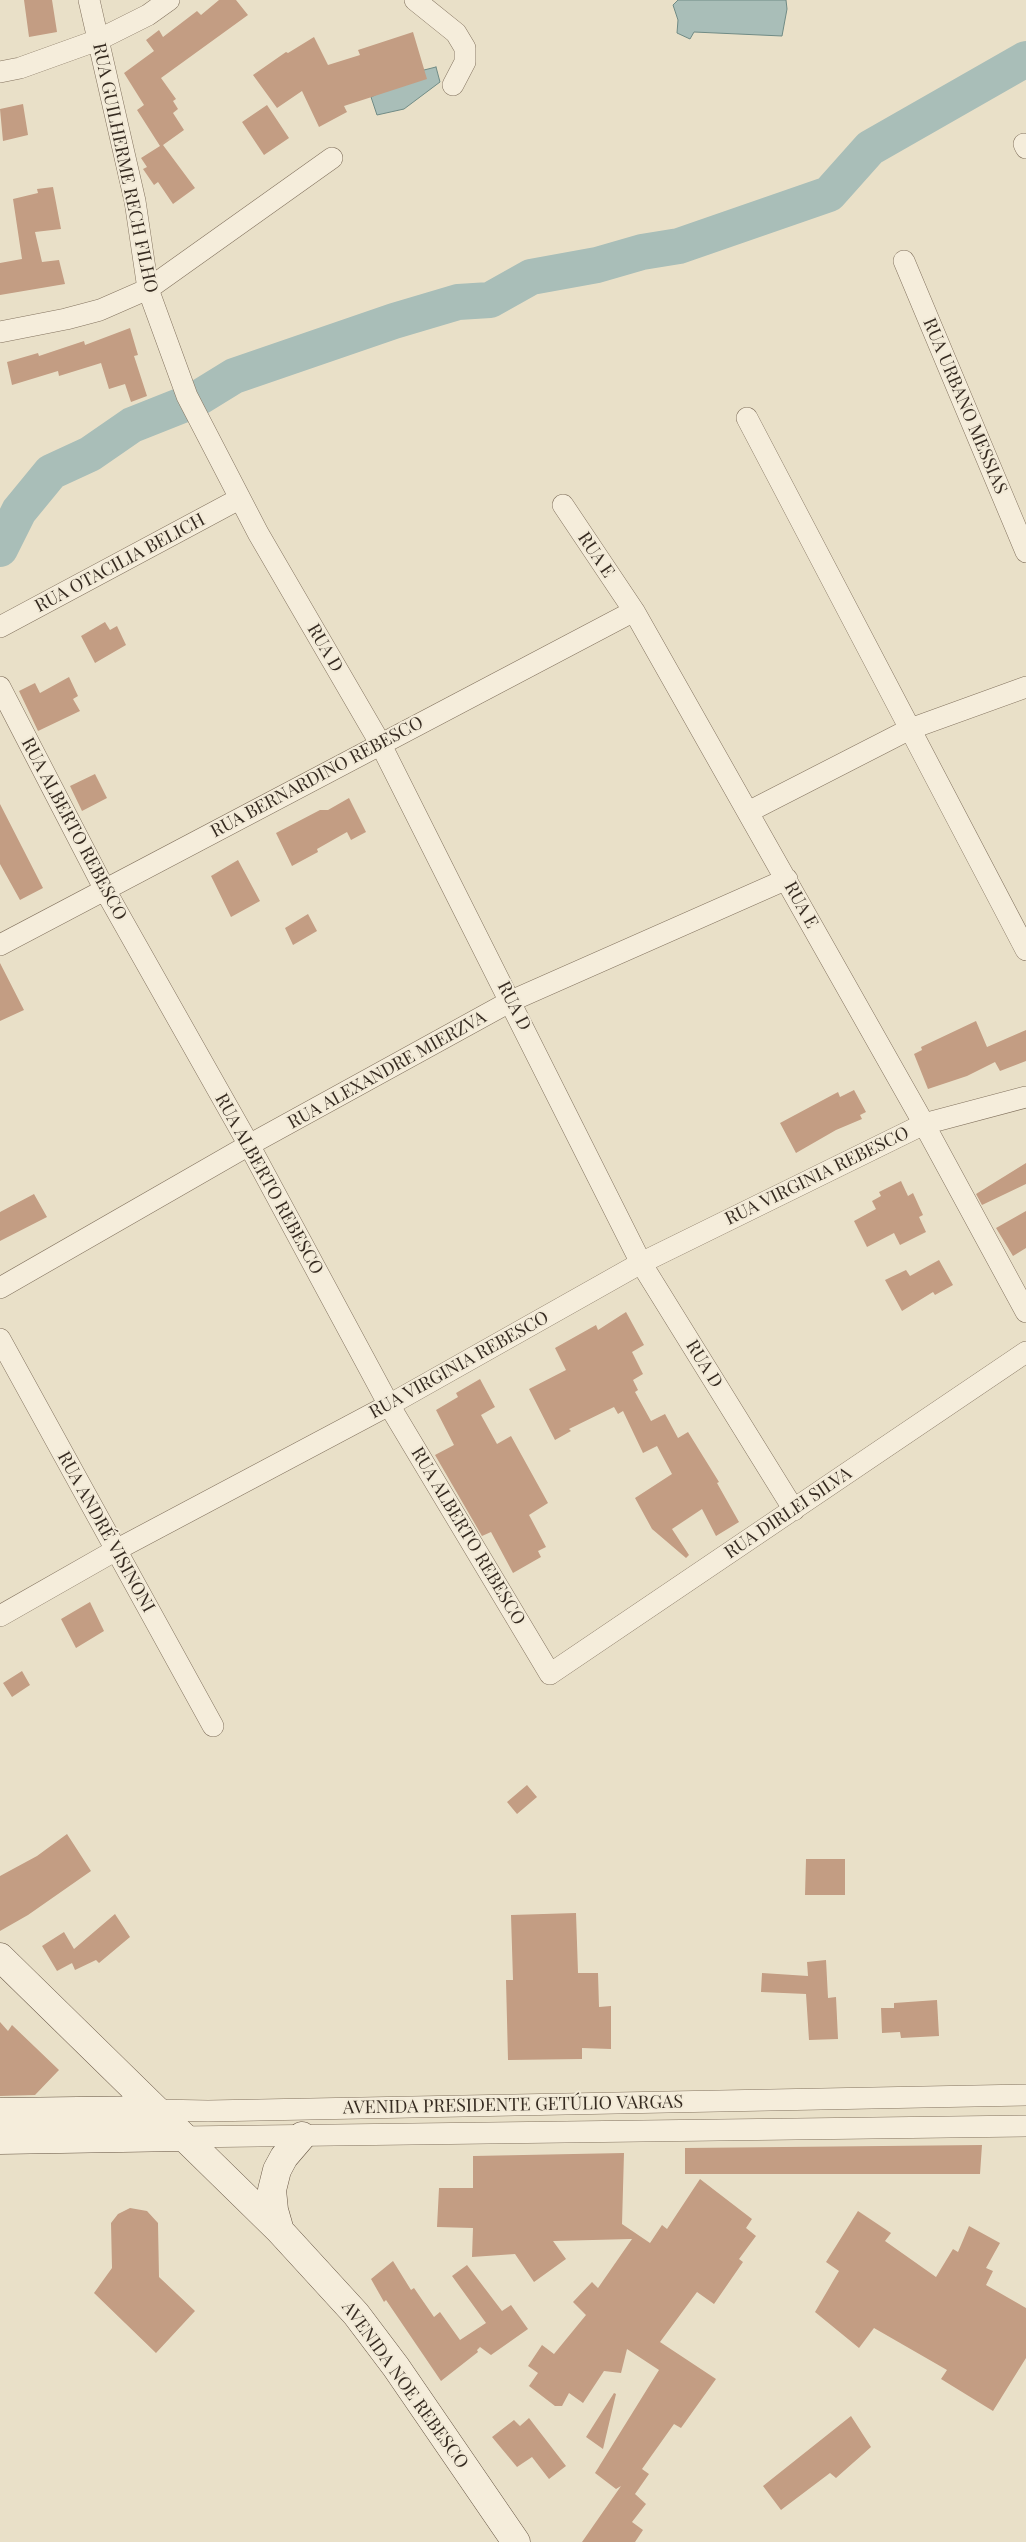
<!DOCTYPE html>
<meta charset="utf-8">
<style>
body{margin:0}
canvas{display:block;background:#e9e0c8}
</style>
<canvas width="1026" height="2542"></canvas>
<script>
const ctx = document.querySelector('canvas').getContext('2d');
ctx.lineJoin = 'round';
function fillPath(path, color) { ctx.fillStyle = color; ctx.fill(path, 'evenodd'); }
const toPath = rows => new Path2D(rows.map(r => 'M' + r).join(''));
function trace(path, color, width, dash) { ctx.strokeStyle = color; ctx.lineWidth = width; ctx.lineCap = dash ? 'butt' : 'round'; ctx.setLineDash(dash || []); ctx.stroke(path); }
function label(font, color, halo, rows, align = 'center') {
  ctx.font = font + ' "Playfair Display",serif'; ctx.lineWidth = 4; ctx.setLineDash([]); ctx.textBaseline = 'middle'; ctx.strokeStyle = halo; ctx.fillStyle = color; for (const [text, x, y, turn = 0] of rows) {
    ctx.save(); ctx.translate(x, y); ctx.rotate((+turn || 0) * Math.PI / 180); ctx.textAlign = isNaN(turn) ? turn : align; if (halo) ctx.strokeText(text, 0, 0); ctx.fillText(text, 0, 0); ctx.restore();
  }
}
const water = toPath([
 [678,0,786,0,787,9,782,36,694,32,690,39,677,33,678,20,673,5,678,0],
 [436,67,440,82,404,109,377,115,371,97,424,70,436,67]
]);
fillPath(water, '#a9beb8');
trace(water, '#708b85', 1);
trace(toPath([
 [0,549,19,511,51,472,90,454,132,425,195,400,234,376,394,321,458,302,490,300,531,277,597,265,642,252,679,246,829,194,870,148,1026,59]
]), '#a9beb8', 36);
fillPath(toPath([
 [24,0,52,0,57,32,29,37],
 [219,0,236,0,248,15,161,78,176,99,173,101,178,109,173,113,184,130,163,145,195,188,173,204,158,182,154,185,143,169,147,167,141,158,160,146,137,110,144,105,124,73,154,51,146,40,159,30,163,37,197,11,201,15],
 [413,32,427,79,344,106,347,112,319,127,302,91,277,108,253,75,286,52,288,53,314,37,328,65,360,55,358,50],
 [23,104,28,135,3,141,0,109],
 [267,105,289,138,264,155,242,122],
 [53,187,61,229,35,232,42,262,59,260,65,284,0,295,0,263,22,259,13,199,38,193,37,189],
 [130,328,138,355,134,356,147,396,131,402,125,384,109,389,101,363,59,376,58,371,12,385,7,362,38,353,39,356,84,341,85,345],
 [105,622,110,630,117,626,126,645,95,663,81,636],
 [69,677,78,696,73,699,80,711,38,731,19,691,35,683,40,693],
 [95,774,107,798,82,811,70,786],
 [349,798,366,832,351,840,347,832,317,849,318,852,292,866,276,833,320,810,328,810],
 [0,804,43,888,20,900,0,864],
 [238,860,260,901,231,917,211,876],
 [308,914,317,931,293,945,285,928],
 [0,963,24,1010,0,1021],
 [976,1021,987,1047,1026,1030,1026,1061,1000,1071,995,1062,967,1076,928,1089,914,1054,922,1050,921,1047],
 [854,1090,866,1112,860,1115,862,1119,836,1130,796,1153,780,1123,838,1092,840,1097],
 [1026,1163,1026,1184,982,1205,976,1194],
 [901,1181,908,1196,913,1193,923,1215,919,1217,926,1232,900,1245,894,1233,867,1247,854,1221,876,1209,872,1201,881,1196,879,1192],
 [34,1194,47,1217,0,1241,0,1212],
 [1026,1211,1026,1248,1013,1256,996,1228],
 [939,1260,953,1285,935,1295,933,1292,902,1311,885,1280,906,1270,910,1276],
 [626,1312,644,1345,632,1352,643,1374,633,1380,638,1390,635,1392,651,1421,665,1414,678,1438,688,1432,719,1482,717,1483,739,1522,716,1536,702,1509,672,1529,689,1555,686,1558,652,1529,635,1498,672,1474,657,1446,643,1453,623,1411,618,1414,614,1407,569,1429,571,1431,555,1440,529,1389,566,1370,555,1348,596,1325,598,1330],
 [480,1379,495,1407,481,1415,497,1444,511,1436,548,1503,529,1515,546,1547,538,1551,541,1557,513,1573,491,1532,482,1536,435,1455,454,1445,436,1410,458,1397,456,1393],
 [90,1602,104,1631,76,1648,61,1619],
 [22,1671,30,1685,12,1697,3,1683],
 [527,1785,537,1797,517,1814,507,1802],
 [67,1834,91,1871,28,1915,0,1931,0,1876,37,1856],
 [806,1859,845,1859,845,1895,805,1895],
 [576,1913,578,1973,598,1973,599,2007,611,2006,611,2049,582,2048,582,2059,508,2060,506,1980,513,1980,511,1915],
 [115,1914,130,1937,99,1963,96,1960,75,1970,72,1963,57,1971,42,1946,64,1932,74,1949],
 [826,1960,828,1998,836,1997,838,2039,809,2040,806,1994,761,1992,762,1973,808,1976,807,1962],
 [937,2000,939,2036,901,2038,900,2032,882,2033,881,2008,894,2008,894,2003],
 [0,2022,8,2031,12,2025,59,2070,35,2095,0,2096],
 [982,2145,980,2174,685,2174,685,2148],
 [624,2153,622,2224,650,2243,662,2225,667,2229,700,2179,752,2219,746,2228,756,2236,739,2259,743,2262,714,2304,697,2292,660,2342,716,2379,681,2428,674,2424,642,2469,649,2474,635,2494,646,2504,632,2522,643,2530,635,2542,582,2542,621,2486,616,2489,595,2473,659,2370,627,2349,621,2373,604,2371,583,2403,569,2393,562,2406,555,2406,529,2386,538,2373,528,2366,542,2345,554,2354,586,2315,573,2302,592,2282,598,2288,632,2239,553,2241,566,2259,534,2282,515,2254,472,2257,473,2228,437,2227,439,2188,473,2188,473,2156],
 [130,2208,147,2211,158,2223,159,2277,195,2311,156,2353,94,2293,112,2268,111,2223,118,2214],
 [858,2211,891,2233,885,2241,936,2277,953,2249,958,2252,969,2226,1000,2243,986,2268,993,2271,986,2285,1026,2308,1026,2358,993,2411,941,2379,947,2370,874,2328,859,2348,815,2312,839,2271,826,2262],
 [393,2261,411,2290,414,2288,434,2317,440,2312,460,2340,486,2323,452,2276,467,2265,502,2311,511,2305,528,2329,491,2355,480,2347,477,2350,478,2352,441,2381,386,2300,384,2302,371,2279],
 [614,2393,616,2394,603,2449,586,2437],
 [851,2416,871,2447,836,2478,830,2473,781,2510,763,2486],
 [529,2418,566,2466,549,2479,532,2457,517,2467,492,2437,514,2420,520,2426]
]), '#c39d83');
const street = toPath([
 [89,0,135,201,148,289,187,396,258,533,380,743,641,1263,794,1510],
 [415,0,456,33,465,48,465,62,453,85],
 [0,72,20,68,98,40,148,15,169,0],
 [1024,144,1026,148],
 [904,261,1026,552],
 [0,332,66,319,100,310,148,289,332,158],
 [747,418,1026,950],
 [563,505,634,611,924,1124,1026,1312],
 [0,627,239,499],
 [0,687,105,890,249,1145,389,1405,550,1674,1026,1352],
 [748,812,910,729,1026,687],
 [0,945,634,611],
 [0,1288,249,1145,511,1001,787,879],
 [0,1339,213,1726],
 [0,1616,116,1550,389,1405,641,1263,924,1124,1026,1097],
 [156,2110,208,2111,1026,2095],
 [182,2137,1026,2126]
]);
const secondary = toPath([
 [0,1957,280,2231,356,2314,396,2367,516,2542],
 [0,2112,156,2110],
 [0,2140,182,2137],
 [280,2231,274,2210,272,2190,277,2170,284,2157,302,2136]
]);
trace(street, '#83735f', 22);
trace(secondary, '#655442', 29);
trace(street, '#f5eddb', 21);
trace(secondary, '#f5eddb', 28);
label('18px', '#362b21', '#f2ead7', [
 ["RUA GUILHERME RECH FILHO",125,168,78],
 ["RUA URBANO MESSIAS",965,406,67],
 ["RUA E",596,555,56],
 ["RUA OTACILIA BELICH",120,563,-28],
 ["RUA D",325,648,60],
 ["RUA BERNARDINO REBESCO",317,777,-28],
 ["RUA ALBERTO REBESCO",74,829,62],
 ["RUA E",801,905,61],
 ["RUA D",514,1006,63],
 ["RUA ALEXANDRE MIERZVA",387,1070,-29],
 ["RUA VIRGINIA REBESCO",817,1176,-26],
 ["RUA ALBERTO REBESCO",269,1184,61],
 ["RUA D",704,1364,58],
 ["RUA VIRGINIA REBESCO",459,1365,-29],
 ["RUA DIRLEI SILVA",788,1513,-34],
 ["RUA ANDRÉ VISINONI",106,1532,61],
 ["RUA ALBERTO REBESCO",468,1536,59],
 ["AVENIDA PRESIDENTE GETÚLIO VARGAS",513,2105,-1],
 ["AVENIDA NOE REBESCO",405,2385,54]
]);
</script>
